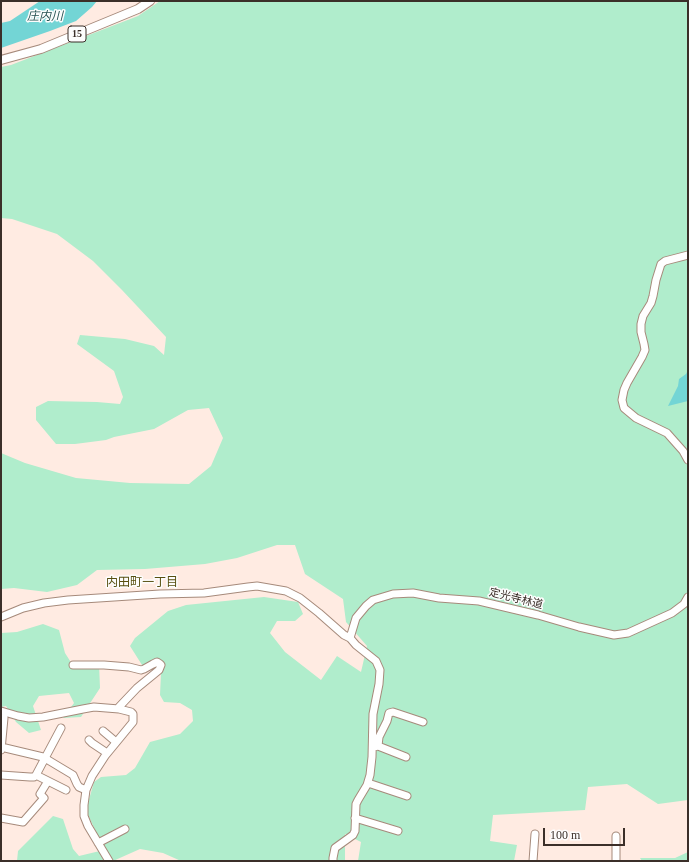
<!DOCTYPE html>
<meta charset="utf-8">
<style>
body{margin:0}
#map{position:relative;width:689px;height:862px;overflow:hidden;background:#ffebe2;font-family:"Times New Roman",serif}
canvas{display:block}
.frame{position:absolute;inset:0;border:2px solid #3b2f29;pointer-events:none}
.scale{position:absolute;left:543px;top:828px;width:82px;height:18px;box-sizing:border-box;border:2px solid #3b2f29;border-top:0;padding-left:5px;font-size:12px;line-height:14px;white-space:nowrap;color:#3b2f29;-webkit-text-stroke:3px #fdfdfd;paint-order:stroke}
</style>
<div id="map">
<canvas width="689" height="862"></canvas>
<div class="frame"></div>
<div class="scale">100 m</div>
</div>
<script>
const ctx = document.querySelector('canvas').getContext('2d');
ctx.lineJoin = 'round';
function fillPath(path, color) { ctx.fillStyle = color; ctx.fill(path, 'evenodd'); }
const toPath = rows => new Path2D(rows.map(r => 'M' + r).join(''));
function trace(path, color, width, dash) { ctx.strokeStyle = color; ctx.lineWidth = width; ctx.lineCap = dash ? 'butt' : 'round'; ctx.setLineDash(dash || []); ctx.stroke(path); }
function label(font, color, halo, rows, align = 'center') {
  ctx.font = font + ' "Times New Roman","Noto Sans JP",serif'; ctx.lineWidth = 3; ctx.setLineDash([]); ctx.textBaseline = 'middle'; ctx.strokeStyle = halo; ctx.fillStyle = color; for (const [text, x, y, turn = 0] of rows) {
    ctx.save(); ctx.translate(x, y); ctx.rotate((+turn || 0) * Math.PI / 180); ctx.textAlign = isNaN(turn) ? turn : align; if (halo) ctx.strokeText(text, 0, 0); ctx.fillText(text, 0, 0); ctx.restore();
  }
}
fillPath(toPath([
 [160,1,688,1,688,800,658,804,627,784,588,787,585,810,493,815,490,841,517,845,514,861,494,861,494,860,490,861,358,861,361,842,345,834,345,861,181,861,163,853,140,849,113,861,17,861,18,851,53,816,63,819,73,849,79,856,104,850,86,810,94,782,101,777,126,775,135,768,150,742,180,734,193,721,192,710,180,703,164,702,160,695,161,673,142,665,130,646,135,638,168,611,186,605,264,597,298,602,303,614,295,621,277,621,270,633,285,652,321,680,337,656,361,672,367,646,346,622,343,599,305,574,295,545,277,545,237,558,205,564,145,569,97,570,77,585,47,592,14,588,1,589,1,453,25,463,76,478,130,483,189,484,211,466,223,438,209,408,188,410,154,429,114,437,106,440,75,444,56,444,36,420,36,407,48,401,97,402,120,404,123,397,114,371,77,344,80,335,125,339,154,346,164,355,166,337,122,290,93,261,57,234,12,219,1,218,1,67,11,65,138,16],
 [43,624,59,630,65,653,72,664,99,663,100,688,81,717,63,718,74,703,69,693,39,696,33,706,41,730,29,733,16,722,6,706,1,707,1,633,17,632],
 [688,852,688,861,642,861,640,858,675,858]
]), '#b0edcc');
fillPath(toPath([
 [40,1,97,1,92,7,76,21,50,31,1,48,1,23,10,21],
 [688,370,688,401,668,406,678,386,679,379,686,374]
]), '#73d5d5');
const minor = toPath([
 [688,255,665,261,661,264,656,280,653,296,651,303,643,316,641,324,641,332,644,344,645,350,642,357,627,383,624,390,622,400,624,408,636,418,667,433,683,451,688,460],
 [1,617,23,608,44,603,68,600,160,594,204,593,248,587,257,586,286,591,300,598,319,613,344,635,350,638,356,645,376,661,380,670,379,684,373,714,372,757,370,775,367,785,358,800,356,804,355,831,353,835,335,848,333,858,333,861],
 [350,638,356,618,366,606,373,600,393,594,413,593,439,598,479,601,538,615,579,627,614,635,628,633,672,613,684,604,688,597],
 [73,665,104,665,129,667,141,670,144,669,153,664,157,662,160,664,161,665,159,670,137,688,119,707,119,709],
 [1,711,18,716,29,718,43,717,83,709,94,707,119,709,131,712,133,714,133,722,105,756,92,776,86,790,84,805,84,816,88,826,109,861],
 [103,731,116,742],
 [89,740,92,743,107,753],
 [378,746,379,737,387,721,389,713,393,712,423,722],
 [1,747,43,757,73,775,77,784,79,787,86,790],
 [374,747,378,746,406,757],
 [1,750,4,718],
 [1,775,30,777,34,777,36,775,61,728],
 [36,775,66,790],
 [368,783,407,796],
 [1,818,23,822,44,798,40,794,48,781],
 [355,818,398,831],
 [98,843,125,829],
 [533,861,535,834],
 [616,861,616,836]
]);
const major = toPath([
 [1,60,41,49,138,9,150,1]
]);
trace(minor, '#a68a7b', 9);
trace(major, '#a68a7b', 10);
trace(minor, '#fff', 7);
trace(major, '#fff', 8);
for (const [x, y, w] of [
 [77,34,18]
]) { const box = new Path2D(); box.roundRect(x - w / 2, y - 8, w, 16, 3); ctx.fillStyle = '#fdfdfd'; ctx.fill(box); trace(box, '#3b2f29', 1); }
label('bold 10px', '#3b2f29', null, [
 ["15",77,34]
]);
label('11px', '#3b2f29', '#fdfdfd', [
 ["定光寺林道",516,599,14]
]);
label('italic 12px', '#275454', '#fdfdfd', [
 ["庄内川",45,17]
]);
label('12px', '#584f10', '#fdfdfd', [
 ["内田町一丁目",142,583]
]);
</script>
